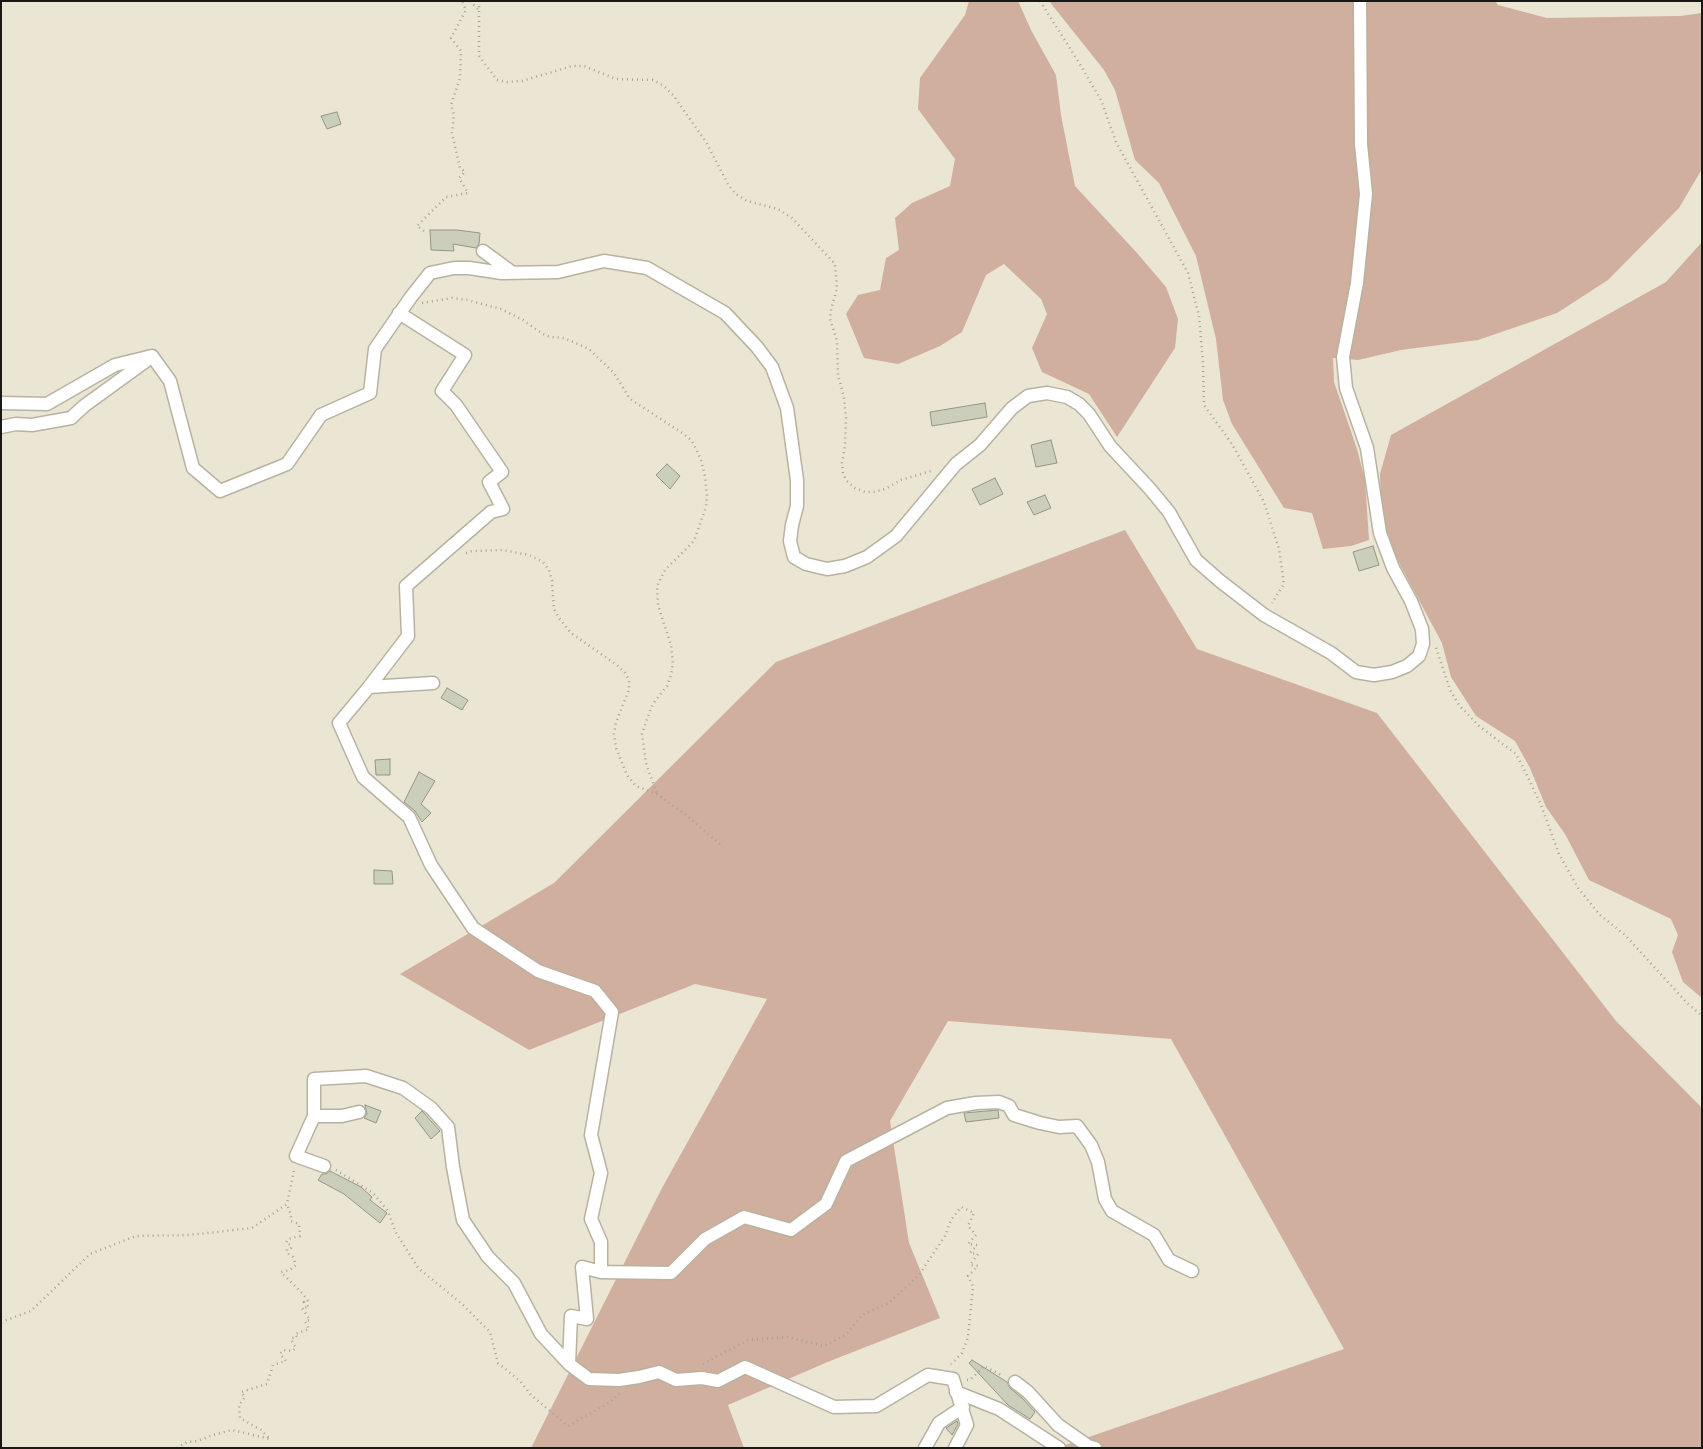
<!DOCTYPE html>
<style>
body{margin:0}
#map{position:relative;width:1703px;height:1449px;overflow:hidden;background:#ebe5d3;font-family:"Open Sans",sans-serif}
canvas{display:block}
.frame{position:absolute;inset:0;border:2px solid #1a1812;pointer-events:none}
</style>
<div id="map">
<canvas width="1703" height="1449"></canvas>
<div class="frame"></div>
</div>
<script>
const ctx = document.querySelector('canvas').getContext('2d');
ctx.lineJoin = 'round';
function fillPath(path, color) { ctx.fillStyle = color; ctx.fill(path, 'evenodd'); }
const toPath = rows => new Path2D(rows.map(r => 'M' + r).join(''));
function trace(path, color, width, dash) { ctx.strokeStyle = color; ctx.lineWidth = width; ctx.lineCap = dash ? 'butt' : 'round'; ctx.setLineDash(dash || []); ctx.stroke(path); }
fillPath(toPath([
 [969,1,1018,1,1031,30,1056,75,1061,115,1075,186,1137,253,1166,287,1178,319,1175,348,1117,437,1089,394,1042,372,1032,348,1047,314,1041,299,1004,264,986,275,962,332,940,346,898,364,864,358,846,314,858,295,880,290,886,258,899,250,895,218,912,203,950,186,955,159,918,109,920,78,965,15],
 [1049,1,1495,1,1498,5,1547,18,1680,16,1702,13,1702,169,1679,208,1608,280,1557,313,1478,340,1401,350,1358,360,1333,358,1334,382,1357,449,1365,480,1369,540,1351,546,1323,549,1312,513,1284,508,1232,424,1223,400,1216,339,1196,256,1159,183,1135,160,1115,90,1104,70],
 [1702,242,1702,998,1683,982,1672,952,1678,935,1671,919,1589,880,1565,834,1546,807,1530,768,1515,741,1476,716,1451,677,1442,643,1397,559,1381,514,1380,474,1391,435,1666,282],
 [1125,530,1197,649,1377,713,1616,1021,1702,1108,1702,1448,1057,1448,1344,1349,1171,1039,948,1021,890,1121,909,1243,940,1318,830,1361,728,1405,744,1448,531,1448,662,1188,767,999,695,984,529,1050,400,974,554,883,776,662]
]), '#d0af9e');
const building = toPath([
 [337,112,341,124,327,129,321,116,337,112],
 [430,230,457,230,480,233,479,244,476,248,453,244,454,251,431,250,430,230],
 [985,403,987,417,932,426,930,412,985,403],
 [1051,440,1057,463,1036,467,1031,445,1051,440],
 [667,464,680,476,670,489,656,475,667,464],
 [995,478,1003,494,980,505,972,489,995,478],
 [1045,495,1051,508,1034,515,1027,502,1045,495],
 [1373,546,1379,565,1359,571,1353,552,1373,546],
 [447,688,468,700,462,710,441,698,447,688],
 [390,759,390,775,376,775,375,760,390,759],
 [419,772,435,781,421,804,431,813,422,822,415,811,404,802,419,772],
 [374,870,392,871,393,884,374,884,374,870],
 [365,1105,381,1111,376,1123,364,1118,367,1114,365,1105],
 [998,1110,999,1118,966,1122,964,1113,998,1110],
 [422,1111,440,1131,431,1139,415,1118,422,1111],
 [330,1171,361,1187,372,1197,370,1200,387,1213,380,1223,344,1194,318,1180,322,1174,326,1174,330,1171],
 [972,1360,1007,1382,1010,1388,1022,1398,1035,1412,1030,1419,1008,1405,969,1363,972,1360],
 [957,1421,958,1424,952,1435,946,1428,957,1421]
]);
fillPath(building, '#cccebc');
trace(building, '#949685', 1);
const minor = toPath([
 [483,251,513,273],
 [1,403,47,404,115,365,152,356,170,381,193,468,220,491,287,464,321,415,370,393,375,349,411,297,430,273,454,268,469,268,502,273,558,272,604,261,647,268,725,313,757,347,772,367,787,408,797,480,797,506,792,525,790,541,794,557,806,564,827,569,845,566,867,557,896,536,956,464,980,445,1012,408,1028,396,1047,393,1067,397,1079,404,1089,414,1110,446,1150,489,1169,512,1196,560,1220,581,1264,615,1331,653,1356,672,1374,675,1392,672,1407,666,1419,656,1423,644,1422,629,1411,601,1393,568,1380,533,1367,448,1346,388,1343,357,1357,283,1366,194,1361,144,1360,1],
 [1,427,16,424,32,425,71,418,84,406,146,361],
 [433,683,369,687,339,723,363,777,409,817,431,865,473,928,538,971,595,991,612,1012,591,1135,601,1173,591,1219,601,1242,601,1272],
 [369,687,408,636,406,586,491,512,503,509,489,482,502,472,456,405,442,391,465,355,399,313],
 [314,1116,314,1079,366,1076,403,1088,431,1108,448,1127,453,1167,463,1220,488,1257,514,1283,541,1334,569,1364,589,1379,619,1380,639,1377,659,1372,676,1380,702,1378,718,1381,745,1367,834,1407,876,1406,928,1375,953,1379,967,1425,955,1448],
 [324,1166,296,1156,314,1116,342,1116,359,1112],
 [569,1364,571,1316,587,1319,582,1267,601,1272,671,1273,705,1239,744,1217,791,1230,826,1204,846,1161,947,1108,976,1103,999,1102,1009,1106,1014,1115,1040,1123,1059,1127,1077,1126,1091,1145,1098,1162,1105,1199,1112,1211,1154,1235,1169,1260,1192,1271],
 [1015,1382,1028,1392,1058,1425,1088,1446,1095,1448],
 [956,1392,999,1409,1059,1448],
 [925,1448,939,1423,963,1407]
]);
trace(minor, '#b8b2a1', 15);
trace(toPath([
 [470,1,479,10],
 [479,1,479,56,497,80,507,82,522,81,572,66,584,66,616,79,653,80,664,86,673,95,706,142,729,186,736,194,747,201,778,209,792,218,835,264,837,288,831,310,830,319,837,341,838,375,844,397,846,418,845,446,842,463,843,474,847,481,855,488,865,492,874,492,885,489,901,480,931,471],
 [1040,1,1078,61,1101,100,1116,142,1188,273,1199,316,1203,363,1204,405,1232,444,1264,502,1279,549,1284,584,1272,603],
 [424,231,417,226,446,197,468,193,459,178,465,172,460,168,452,133,454,115,451,105,460,78,461,51,451,38,466,10,462,1],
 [422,303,452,298,467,300,501,309,523,320,543,334,550,337,564,338,589,349,614,373,630,399,684,434,692,441,697,451,701,460,705,476,707,496,706,507,694,541,665,570,657,586,658,605,671,645,673,663,671,675,667,686,655,701,651,708,642,734,646,763,657,794],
 [466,553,472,551,502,550,529,555,543,562,549,570,552,581,554,609,559,618,571,633,617,665,625,673,629,680,629,690,616,722,614,734,616,748,627,775,636,786,657,794,686,815,723,847],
 [1436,648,1450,690,1459,705,1479,726,1516,754,1523,767,1541,805,1559,854,1578,888,1600,915,1625,935,1687,1003,1702,1016],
 [336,1170,373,1193,388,1211,395,1231,418,1268,461,1303,490,1332,498,1363,520,1381,531,1395,568,1426,610,1402,620,1393],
 [1,1322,31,1311,90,1254,136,1236,189,1235,252,1228,287,1204,294,1170],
 [703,1364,748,1340,787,1337,824,1346,847,1334,862,1315,889,1303,919,1275,945,1236,951,1220,961,1207,974,1213,968,1226,976,1235,968,1244,977,1245,970,1253,978,1254,970,1265,978,1266,968,1276,973,1286,968,1337,962,1353,951,1364],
 [967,1380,970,1380,984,1366,1003,1376],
 [177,1448,187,1442,198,1441,213,1435,232,1430,270,1439,261,1430,240,1418,239,1405,245,1397,241,1392,267,1384,273,1365,286,1361,280,1354,283,1350,292,1351,296,1348,291,1340,292,1338,297,1337,295,1334,309,1329,305,1321,310,1320,302,1308,309,1307,304,1302,308,1301,303,1294,281,1272,290,1270,296,1265,293,1257,287,1253,287,1249,291,1248,291,1245,286,1243,288,1239,300,1236,299,1224,291,1221,291,1215,287,1204]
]), '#a7a294', 2.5, [1, 4]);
trace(minor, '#fff', 12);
</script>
